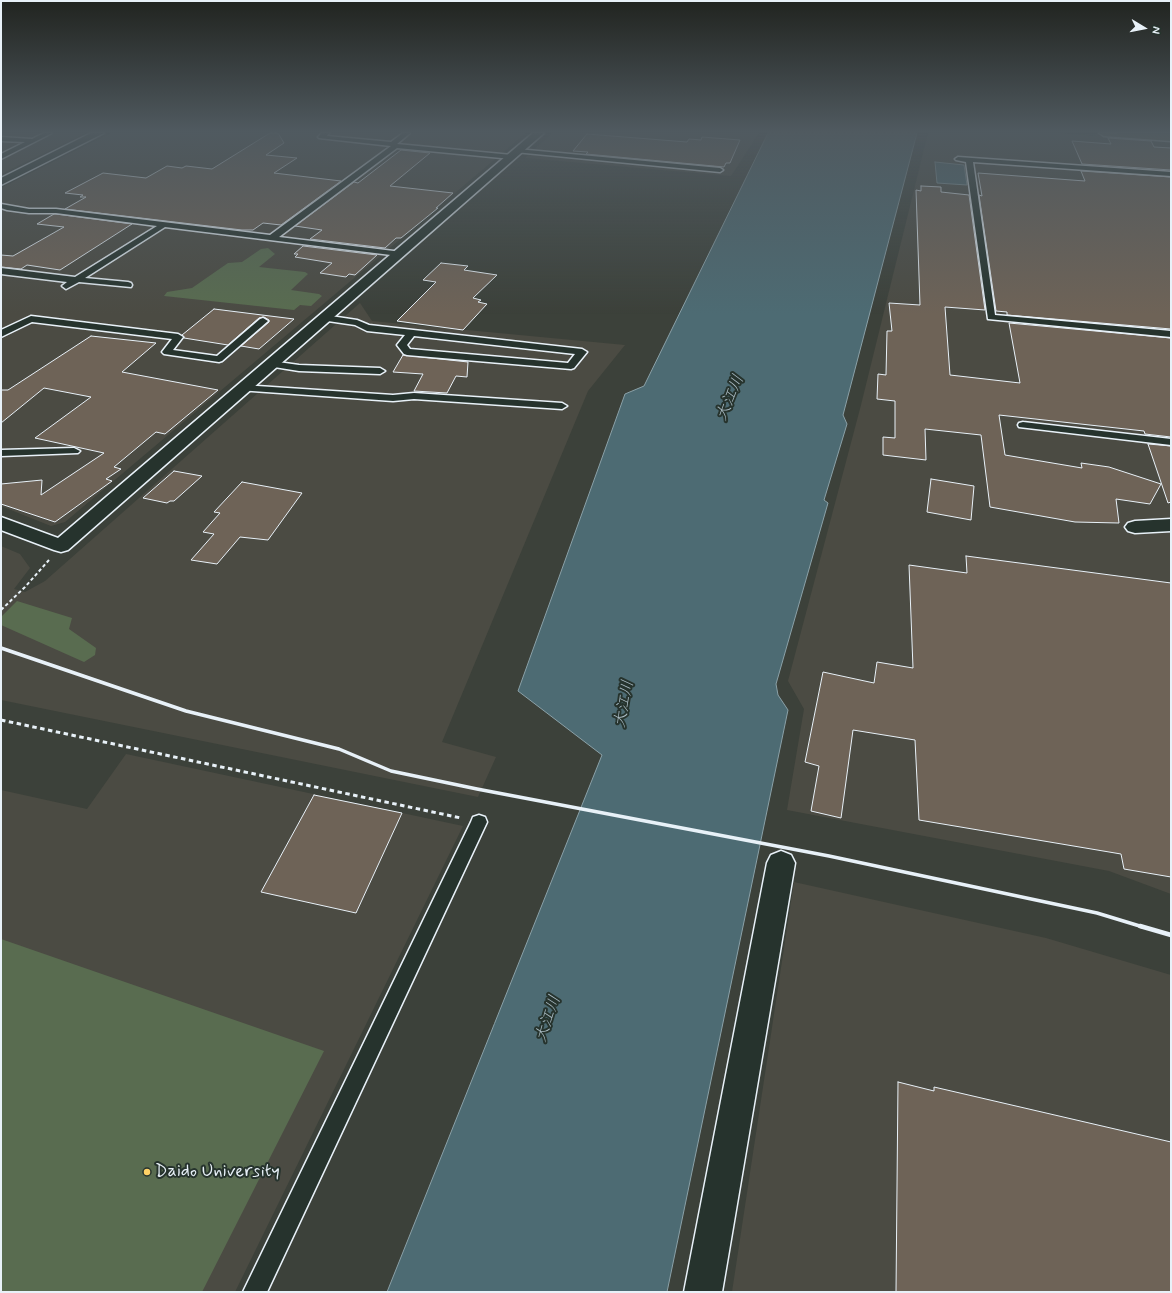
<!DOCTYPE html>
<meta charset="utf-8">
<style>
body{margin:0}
#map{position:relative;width:1172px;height:1293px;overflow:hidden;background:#3c413a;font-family:Mynerve,sans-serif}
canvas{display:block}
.frame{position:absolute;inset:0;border:2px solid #e8f1f8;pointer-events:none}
.north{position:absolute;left:1124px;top:8px;width:40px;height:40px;-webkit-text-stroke:3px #26332d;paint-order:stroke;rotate:100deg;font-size:11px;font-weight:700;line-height:16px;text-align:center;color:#e8f1f8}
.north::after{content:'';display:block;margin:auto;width:14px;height:18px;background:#e8f1f8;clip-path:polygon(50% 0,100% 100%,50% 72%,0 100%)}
</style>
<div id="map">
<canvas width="1172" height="1293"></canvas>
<div class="frame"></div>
<div class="north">N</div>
</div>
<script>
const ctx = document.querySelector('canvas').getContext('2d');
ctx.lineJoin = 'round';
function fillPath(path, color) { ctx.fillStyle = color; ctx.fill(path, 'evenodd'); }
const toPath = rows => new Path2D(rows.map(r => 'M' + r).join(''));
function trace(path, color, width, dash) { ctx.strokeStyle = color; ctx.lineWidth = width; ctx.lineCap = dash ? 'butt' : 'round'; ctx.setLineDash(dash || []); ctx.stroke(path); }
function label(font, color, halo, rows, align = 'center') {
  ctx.font = font + ' Mynerve,"Klee One",sans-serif'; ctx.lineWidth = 4; ctx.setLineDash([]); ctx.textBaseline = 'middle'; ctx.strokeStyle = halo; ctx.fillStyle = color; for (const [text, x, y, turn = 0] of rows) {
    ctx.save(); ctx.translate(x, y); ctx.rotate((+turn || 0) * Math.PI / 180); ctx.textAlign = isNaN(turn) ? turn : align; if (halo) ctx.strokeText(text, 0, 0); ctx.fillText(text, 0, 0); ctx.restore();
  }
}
fillPath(toPath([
 [1,133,86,133,1,174],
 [111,133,526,133,65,522,51,526,1,506,1,188],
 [552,133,759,133,731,176,525,158],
 [928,133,1057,133,1171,141,1171,894,1109,871,787,810,804,709,788,681,861,405],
 [360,303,372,321,625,345,588,391,442,742,496,757,478,797,1,700,1,546,20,554,30,568,14,589,25,592,45,581],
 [126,754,463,826,235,1292,1,1292,1,790,87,809],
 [794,882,1046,938,1171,975,1171,1292,732,1292]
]), '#4b4b43');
fillPath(toPath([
 [268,248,275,254,259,267,305,272,308,274,291,290,319,294,322,296,311,306,300,305,294,310,164,296,167,292,192,288,228,263,242,262,261,249],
 [17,601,72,618,69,629,96,648,95,655,84,662,1,625,1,617],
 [1,939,324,1051,202,1292,1,1292]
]), '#596c50');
const water = toPath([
 [768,133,917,133,843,415,847,424,824,500,828,503,776,684,778,695,788,710,667,1292,387,1292,602,755,518,691,625,394,644,386,768,133],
 [935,162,964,165,967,185,937,183,935,162]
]);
fillPath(water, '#4d6b73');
trace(water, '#8ba1a8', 1);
const building = toPath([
 [270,133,278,133,284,143,266,155,297,158,274,173,341,181,281,225,263,223,253,230,242,230,65,209,86,197,80,197,83,195,65,193,103,173,146,178,167,166,182,168,186,166,212,169,270,133],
 [587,134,687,142,689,139,701,140,702,137,740,140,730,163,726,163,724,167,586,154,588,152,573,151,587,134],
 [1108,138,1151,141,1154,147,1171,148,1171,170,1082,164,1072,141,1111,144,1108,138],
 [401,150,430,153,390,186,453,193,436,208,438,208,401,238,396,238,385,248,310,239,322,230,295,226,354,182,358,183,401,150],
 [1081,171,1171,177,1171,329,1007,315,1007,312,996,311,979,195,982,196,978,173,1085,181,1081,171],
 [921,186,941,187,941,192,969,195,985,310,945,307,950,375,1020,383,1009,323,1171,338,1171,437,1145,434,1144,431,999,415,1005,455,1082,468,1081,463,1109,467,1161,484,1150,504,1116,499,1119,523,1075,522,990,507,981,435,925,429,926,460,883,455,883,437,895,438,895,401,877,399,878,374,886,375,887,331,892,331,889,303,920,305,916,190,921,191,921,186],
 [54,214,56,214,132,224,60,270,27,265,21,269,1,267,1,255,13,256,64,227,37,224,54,214],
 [303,246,377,255,355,275,349,274,346,277,320,273,332,263,295,257,298,254,294,254,303,246],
 [441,263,468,266,464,270,497,275,473,298,481,300,478,302,487,304,463,330,397,321,436,282,423,280,441,263],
 [214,309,294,319,259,349,241,346,269,322,269,320,264,317,259,318,228,345,184,338,184,337,182,335,214,309],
 [91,336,156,343,122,372,218,390,165,434,156,432,114,467,121,469,106,479,112,481,55,522,1,504,1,484,42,480,41,495,104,453,35,438,91,397,44,388,1,423,1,390,8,390,91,336],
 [403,355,468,362,467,377,456,376,447,393,414,391,423,374,393,372,403,355],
 [1148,444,1171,446,1171,502,1168,503,1148,444],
 [174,471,202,476,174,501,170,501,167,503,143,498,174,471],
 [931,479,974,486,971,520,927,512,931,479],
 [242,482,302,493,268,540,240,537,217,564,191,560,214,534,203,532,220,513,214,512,242,482],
 [966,556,1171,583,1171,877,1124,869,1121,854,919,820,915,740,853,730,841,818,811,811,819,766,805,762,823,672,874,683,877,662,913,668,909,565,967,573,966,556],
 [314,795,402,813,356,913,261,892,314,795],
 [898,1082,934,1091,934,1087,1171,1142,1171,1292,896,1292,898,1082]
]);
fillPath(building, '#6e6357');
trace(building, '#e8f1f8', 1);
const lane = toPath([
 [44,133,52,133,1,159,1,154,25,142,1,141,1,137,32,139,44,133],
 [322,133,329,133,327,136,391,142,403,133,410,133,397,144,512,155,515,157,512,159,397,148,279,237,402,252,403,254,399,256,165,227,85,278,128,282,131,283,132,285,131,287,79,282,66,289,62,286,67,282,1,274,1,268,75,277,157,226,56,213,29,213,7,210,1,208,1,204,29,209,56,209,270,235,391,146,319,138,318,137,322,133],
 [517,149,720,168,723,170,720,172,515,152,514,151,517,149],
 [958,157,1171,172,1171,176,973,162,995,315,1171,331,1171,337,988,319,966,162,956,160,955,159,958,157],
 [324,315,357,320,369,325,582,349,587,352,574,368,571,369,407,355,404,354,397,345,405,335,367,331,355,325,321,320,319,318,324,315],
 [414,336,575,354,568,363,410,349,407,345,414,336],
 [31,316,178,334,183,337,173,350,217,356,260,319,263,318,268,321,222,361,219,362,164,354,162,352,172,339,32,322,1,337,1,330,31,316],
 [271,361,299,365,380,368,385,371,380,374,299,371,268,366,266,364,268,362,271,361],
 [242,385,393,395,414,393,562,403,567,406,562,409,414,399,393,401,238,390,237,388,242,385],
 [1023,422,1171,439,1171,445,1019,427,1018,425,1019,423,1023,422],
 [74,448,80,451,78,453,1,456,1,450,74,448],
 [479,815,485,817,487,822,267,1292,243,1292,471,822,473,817,479,815]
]);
const street = toPath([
 [1171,519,1171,531,1135,533,1128,531,1125,527,1128,523,1135,521,1171,519],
 [781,851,791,855,795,863,722,1292,684,1292,767,863,771,855,781,851]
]);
const secondary = toPath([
 [91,133,104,133,1,185,1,178,91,133],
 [533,133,544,133,68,550,61,552,54,550,1,530,1,517,58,538,533,133]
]);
const primary = toPath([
 [1099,133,1171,135,1171,141,1104,136,1099,133]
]);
const highway = toPath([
 [1117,133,1171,133,1171,139,1122,136,1117,133]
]);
trace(lane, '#e8f1f8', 3);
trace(street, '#e8f1f8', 3);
trace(secondary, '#e8f1f8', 3);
trace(primary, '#e8f1f8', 3);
trace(highway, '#e8f1f8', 3);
trace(toPath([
 [1,610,25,587,49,560]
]), '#e8f1f8', 2, [3.5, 2.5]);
trace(toPath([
 [1,720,461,818]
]), '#e8f1f8', 3, [4.5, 3.5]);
fillPath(lane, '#26332d');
fillPath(street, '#26332d');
fillPath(secondary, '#26332d');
fillPath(primary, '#706f59');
fillPath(highway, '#706f59');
trace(toPath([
 [1,648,186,711,339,749,391,771,477,789,829,856,1097,913,1143,927]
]), '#e8f1f8', 3.5);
trace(toPath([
 [1140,926,1171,935]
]), '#e8f1f8', 4.5);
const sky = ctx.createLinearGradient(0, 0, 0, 314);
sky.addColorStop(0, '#212420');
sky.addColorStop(0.42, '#505a60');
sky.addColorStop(1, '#505a6000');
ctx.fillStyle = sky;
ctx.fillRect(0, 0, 1172, 314);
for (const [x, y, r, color] of [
 [147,1172,4,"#ffd166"]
]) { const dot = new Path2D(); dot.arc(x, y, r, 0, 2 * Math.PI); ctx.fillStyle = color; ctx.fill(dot); trace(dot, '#26332d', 1.5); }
label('italic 16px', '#aabbc3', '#26332d', [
 ["大江川",731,398,-67],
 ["大江川",625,704,-79],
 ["大江川",549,1019,-71]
]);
label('18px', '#e8f1f8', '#26332d', [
 ["Daido University",155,1172]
], 'left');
</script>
